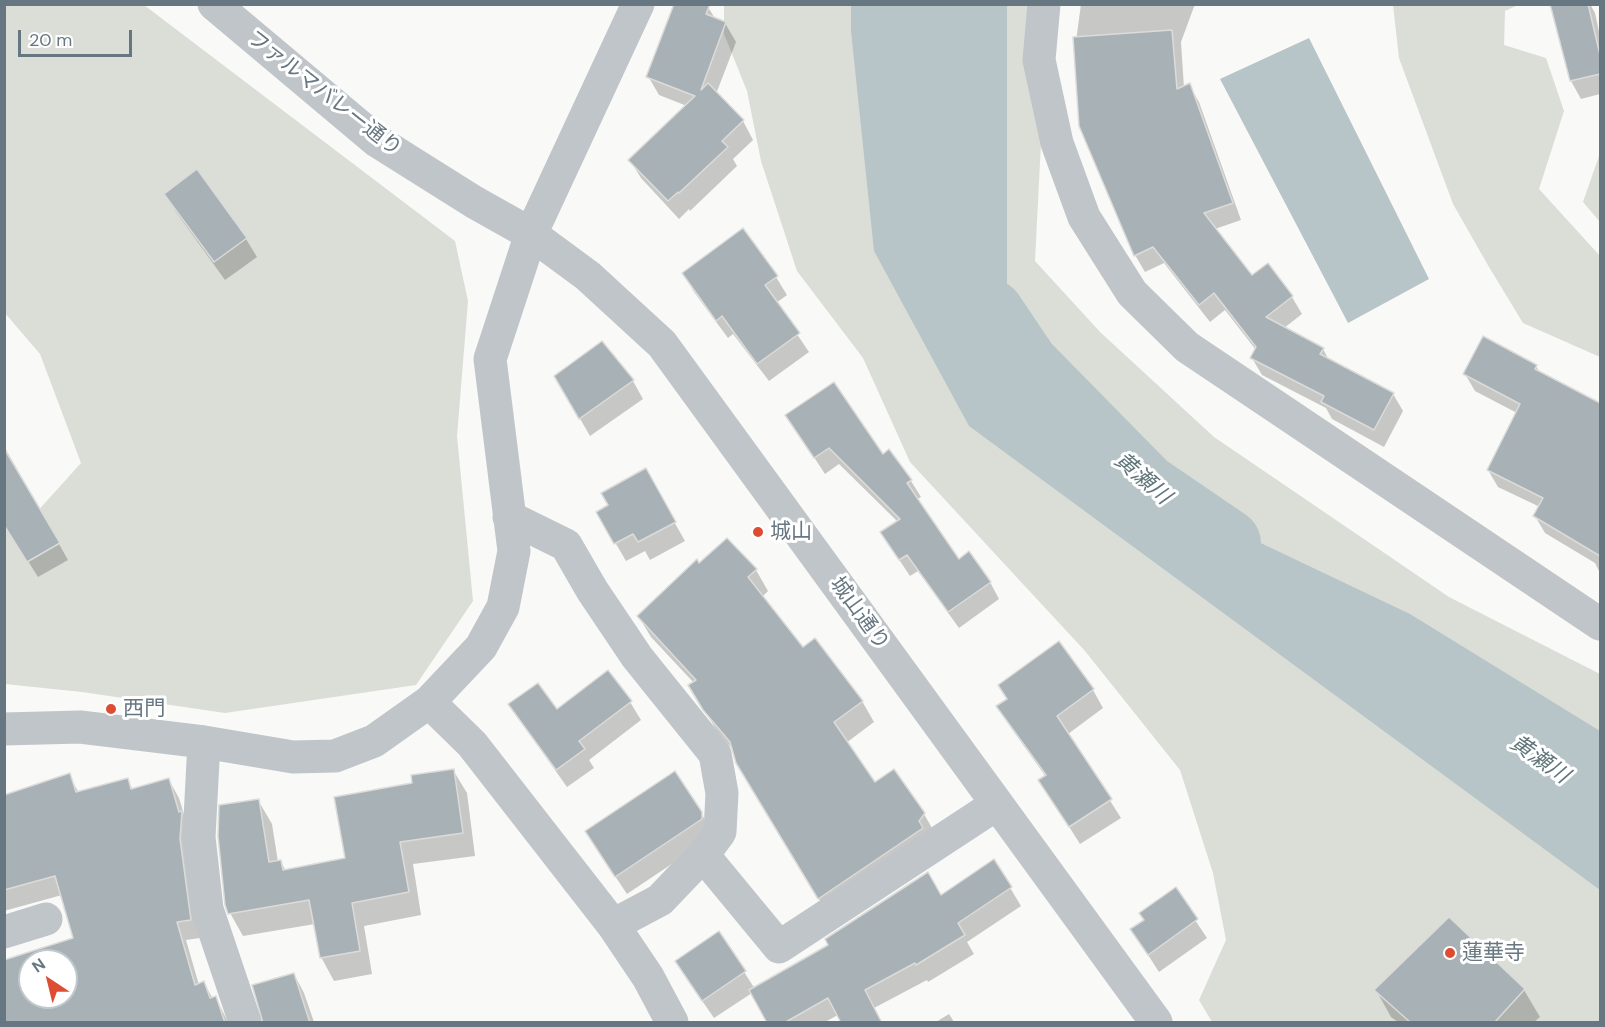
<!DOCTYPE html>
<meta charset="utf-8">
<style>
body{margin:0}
#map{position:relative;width:1605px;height:1027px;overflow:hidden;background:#f9f9f7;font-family:"DM Sans",sans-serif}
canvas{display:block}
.frame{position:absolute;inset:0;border:6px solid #667781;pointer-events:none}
.north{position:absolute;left:18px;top:949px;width:60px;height:60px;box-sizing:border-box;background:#fff;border:2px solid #c2c9cd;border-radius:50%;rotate:325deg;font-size:16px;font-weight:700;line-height:24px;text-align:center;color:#667781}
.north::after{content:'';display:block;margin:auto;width:21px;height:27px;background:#dc4d34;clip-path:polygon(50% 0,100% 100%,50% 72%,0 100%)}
.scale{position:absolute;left:18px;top:30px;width:114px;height:27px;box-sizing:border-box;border:3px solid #667781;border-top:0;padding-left:8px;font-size:18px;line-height:21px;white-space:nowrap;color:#667781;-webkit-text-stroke:4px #fff;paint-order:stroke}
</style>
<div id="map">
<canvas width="1605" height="1027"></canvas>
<div class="frame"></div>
<div class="north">N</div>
<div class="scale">20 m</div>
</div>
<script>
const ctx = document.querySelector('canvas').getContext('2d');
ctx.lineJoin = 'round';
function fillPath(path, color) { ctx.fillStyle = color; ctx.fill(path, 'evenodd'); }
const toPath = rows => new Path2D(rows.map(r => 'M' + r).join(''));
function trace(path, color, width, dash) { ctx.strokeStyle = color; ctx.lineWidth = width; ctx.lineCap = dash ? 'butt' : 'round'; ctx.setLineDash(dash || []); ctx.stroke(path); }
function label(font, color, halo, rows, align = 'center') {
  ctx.font = font + ' "DM Sans","Noto Sans JP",sans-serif'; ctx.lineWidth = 6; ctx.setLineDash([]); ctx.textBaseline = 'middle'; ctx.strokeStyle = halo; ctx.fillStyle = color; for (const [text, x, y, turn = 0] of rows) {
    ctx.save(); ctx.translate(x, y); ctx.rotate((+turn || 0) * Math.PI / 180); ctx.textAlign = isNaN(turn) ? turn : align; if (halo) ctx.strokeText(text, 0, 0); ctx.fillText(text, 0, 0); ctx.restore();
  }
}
fillPath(toPath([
 [5,5,144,5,455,241,468,301,457,436,473,601,416,685,225,713,82,692,5,684,5,527,35,514,81,463,40,354,5,313],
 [724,5,1048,5,1035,261,1100,332,1214,437,1449,597,1600,674,1600,1022,1212,1022,1199,1000,1226,940,1213,873,1180,770,1085,651,910,462,863,358,797,271,761,161,747,91,724,34],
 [1393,5,1518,5,1505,11,1504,45,1546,58,1564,111,1539,189,1600,256,1600,357,1523,323,1489,267,1453,204,1399,58],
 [1600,153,1600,222,1583,202]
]), '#daded7');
fillPath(toPath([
 [851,5,1007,5,1007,305,1082,458,1410,614,1600,731,1600,890,969,426,874,251,851,31],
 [1309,38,1429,279,1348,323,1220,79]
]), '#b8c5c8');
fillPath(toPath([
 [1081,4,1195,4,1181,42,1184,88,1189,85,1199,102,1241,220,1215,229,1252,277,1267,265,1292,297,1302,314,1284,328,1323,349,1329,360,1393,394,1403,411,1384,447,1332,419,1326,408,1262,375,1252,358,1256,350,1225,310,1210,322,1164,263,1145,272,1135,255,1075,49],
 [1551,4,1590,4,1595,13,1600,36,1600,94,1581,99,1571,81],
 [708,7,716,20,725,23,736,42,716,94,743,121,753,140,733,159,737,166,690,211,689,209,679,219,641,178,630,160,687,106,659,95,648,76],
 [197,172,246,239,257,257,225,280,176,212,166,194],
 [684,274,776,277,787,295,776,303,809,352,769,381,733,334,728,338,694,292],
 [602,343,633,381,643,399,590,436,556,377],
 [1536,366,1540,373,1600,405,1600,573,1595,563,1545,533,1535,516,1540,507,1498,487,1488,470,1517,413,1475,391,1465,374],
 [787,416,883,456,889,451,911,481,921,497,916,500,958,561,990,582,999,599,959,628,918,571,910,576,892,549,898,522,839,464,825,474],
 [4,446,68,560,38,577,4,523],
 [645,470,685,541,650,560,645,551,626,561,598,513,610,506],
 [727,540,756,570,768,591,762,597,803,649,862,701,874,722,846,743,875,784,924,814,936,835,831,919,750,784,734,751,717,731,702,706,694,683,651,637,639,617],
 [1058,643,1093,690,1103,708,1068,734,1121,818,1080,844,1051,798,1046,777,1009,725,998,707,1008,700],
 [630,702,641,720,589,760,594,768,567,787,521,722,510,704,556,711],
 [453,770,467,793,475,856,413,864,421,915,364,926,372,974,334,981,321,957,315,924,243,936,230,913,258,800,272,824,278,862,280,861,286,871,347,860,413,784],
 [69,775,79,793,127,780,133,790,169,780,179,798,186,821,200,938,186,940,199,985,204,983,213,999,216,998,228,1022,14,1022,4,961,75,939,62,895,4,911,4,795],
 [30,961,66,961,66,997,30,997],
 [701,813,712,832,712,837,627,894,597,849],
 [994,861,1021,906,967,942,974,954,928,982,927,980,874,1008,838,1015,825,1022,769,1022,752,993,714,1018,687,979,719,933,755,989,941,897],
 [1175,890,1207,938,1159,972,1132,930,1145,921],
 [1449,919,1524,990,1540,1017,1534,1022,1398,1022,1391,1017,1376,990],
 [294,974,304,993,314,1022,265,1022],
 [949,1014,954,1022,936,1022]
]), '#0003');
trace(toPath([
 [990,313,1025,365,1145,487,1227,543]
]), '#b8c5c8', 68);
const building = toPath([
 [674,4,710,4,706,14,726,22,701,90,708,83,744,120,722,141,728,147,679,193,678,192,668,201,628,160,695,96,646,77,674,4],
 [1550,4,1588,4,1600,55,1600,74,1570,81,1550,4],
 [1172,30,1177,89,1190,83,1233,203,1204,213,1252,275,1268,263,1293,296,1266,317,1324,348,1320,354,1394,393,1374,430,1321,402,1324,396,1250,358,1256,347,1214,293,1199,305,1153,247,1134,256,1079,126,1073,37,1172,30],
 [197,169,247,238,214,262,164,194,197,169],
 [743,228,778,276,765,285,800,333,757,364,722,316,716,321,682,273,743,228],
 [1483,336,1537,365,1535,369,1600,403,1600,556,1533,516,1543,498,1487,470,1520,404,1463,374,1483,336],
 [602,341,634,380,579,419,554,376,602,341],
 [834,382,883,454,889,449,912,480,907,483,959,559,969,551,991,582,948,612,907,555,899,560,880,532,900,519,829,448,814,458,785,415,834,382],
 [4,448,60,543,27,562,4,525,4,448],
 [646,468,676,522,638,542,633,534,614,544,596,512,608,505,601,493,646,468],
 [727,538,757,569,748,577,803,647,815,638,863,701,834,722,875,782,894,769,925,813,919,821,923,828,818,899,736,763,730,742,703,710,688,685,696,680,637,616,697,559,699,563,727,538],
 [1059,641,1094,689,1057,716,1112,799,1069,827,1038,780,1046,775,996,706,1007,699,998,685,1059,641],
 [608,670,632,701,579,741,585,749,556,770,508,704,538,683,557,709,608,670],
 [454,769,463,833,400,842,409,892,352,903,360,951,320,958,309,900,228,914,225,905,218,836,219,805,259,799,269,862,281,860,283,870,345,858,334,797,412,783,411,775,454,769],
 [675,771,702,812,702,819,615,877,585,831,675,771],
 [70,773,76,792,128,778,131,789,169,778,179,812,182,811,180,839,191,920,177,922,195,985,204,981,210,998,216,996,225,1023,4,1023,4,960,73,938,55,876,4,890,4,795,70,773],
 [30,961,66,961,66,997,30,997,30,961],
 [994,859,1012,887,958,923,965,935,916,965,915,963,865,990,882,1023,841,1023,828,998,784,1023,767,1023,749,990,828,945,825,939,928,872,941,895,994,859],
 [1176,887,1198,919,1148,955,1130,929,1144,920,1139,913,1176,887],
 [1449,917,1525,989,1494,1023,1411,1023,1374,990,1449,917],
 [719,931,746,971,702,1001,675,961,719,931],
 [294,973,310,1023,263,1023,252,985,294,973]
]);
fillPath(building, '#a8b1b6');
trace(building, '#dbdbd9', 1.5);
trace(toPath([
 [214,4,377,141,474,202,531,234,588,276,662,344,1156,1022],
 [1044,4,1039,60,1057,143,1084,217,1132,293,1187,347,1600,624],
 [509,517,566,545,592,590,637,657,715,754,722,793,720,832,703,855,660,900,613,925],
 [429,702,472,744,613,925,648,977,672,1022],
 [4,729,80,727,204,742,293,757,335,756,374,741,429,702,481,647,503,607,514,551,490,359,531,234,638,4],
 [204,742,199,837,207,909,245,1022],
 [703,855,779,947,997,804],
 [4,932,46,919]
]), '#c0c5c9', 33);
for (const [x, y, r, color] of [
 [758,532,6,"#dc4d34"],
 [111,709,6,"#dc4d34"],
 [1450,953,6,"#dc4d34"]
]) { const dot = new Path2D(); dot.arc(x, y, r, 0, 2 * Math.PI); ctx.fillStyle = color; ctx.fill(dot); trace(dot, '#fff', 2); }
label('21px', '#667781', '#fff', [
 ["ファルマバレー通り",324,94,38],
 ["城山通り",859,614,54]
]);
label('21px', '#667781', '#fff', [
 ["城山",770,532],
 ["西門",123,709],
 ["蓮華寺",1462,953]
], 'left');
label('italic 22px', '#60767b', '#fff', [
 ["黄瀬川",1142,479,41],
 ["黄瀬川",1539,760,35]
]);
</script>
